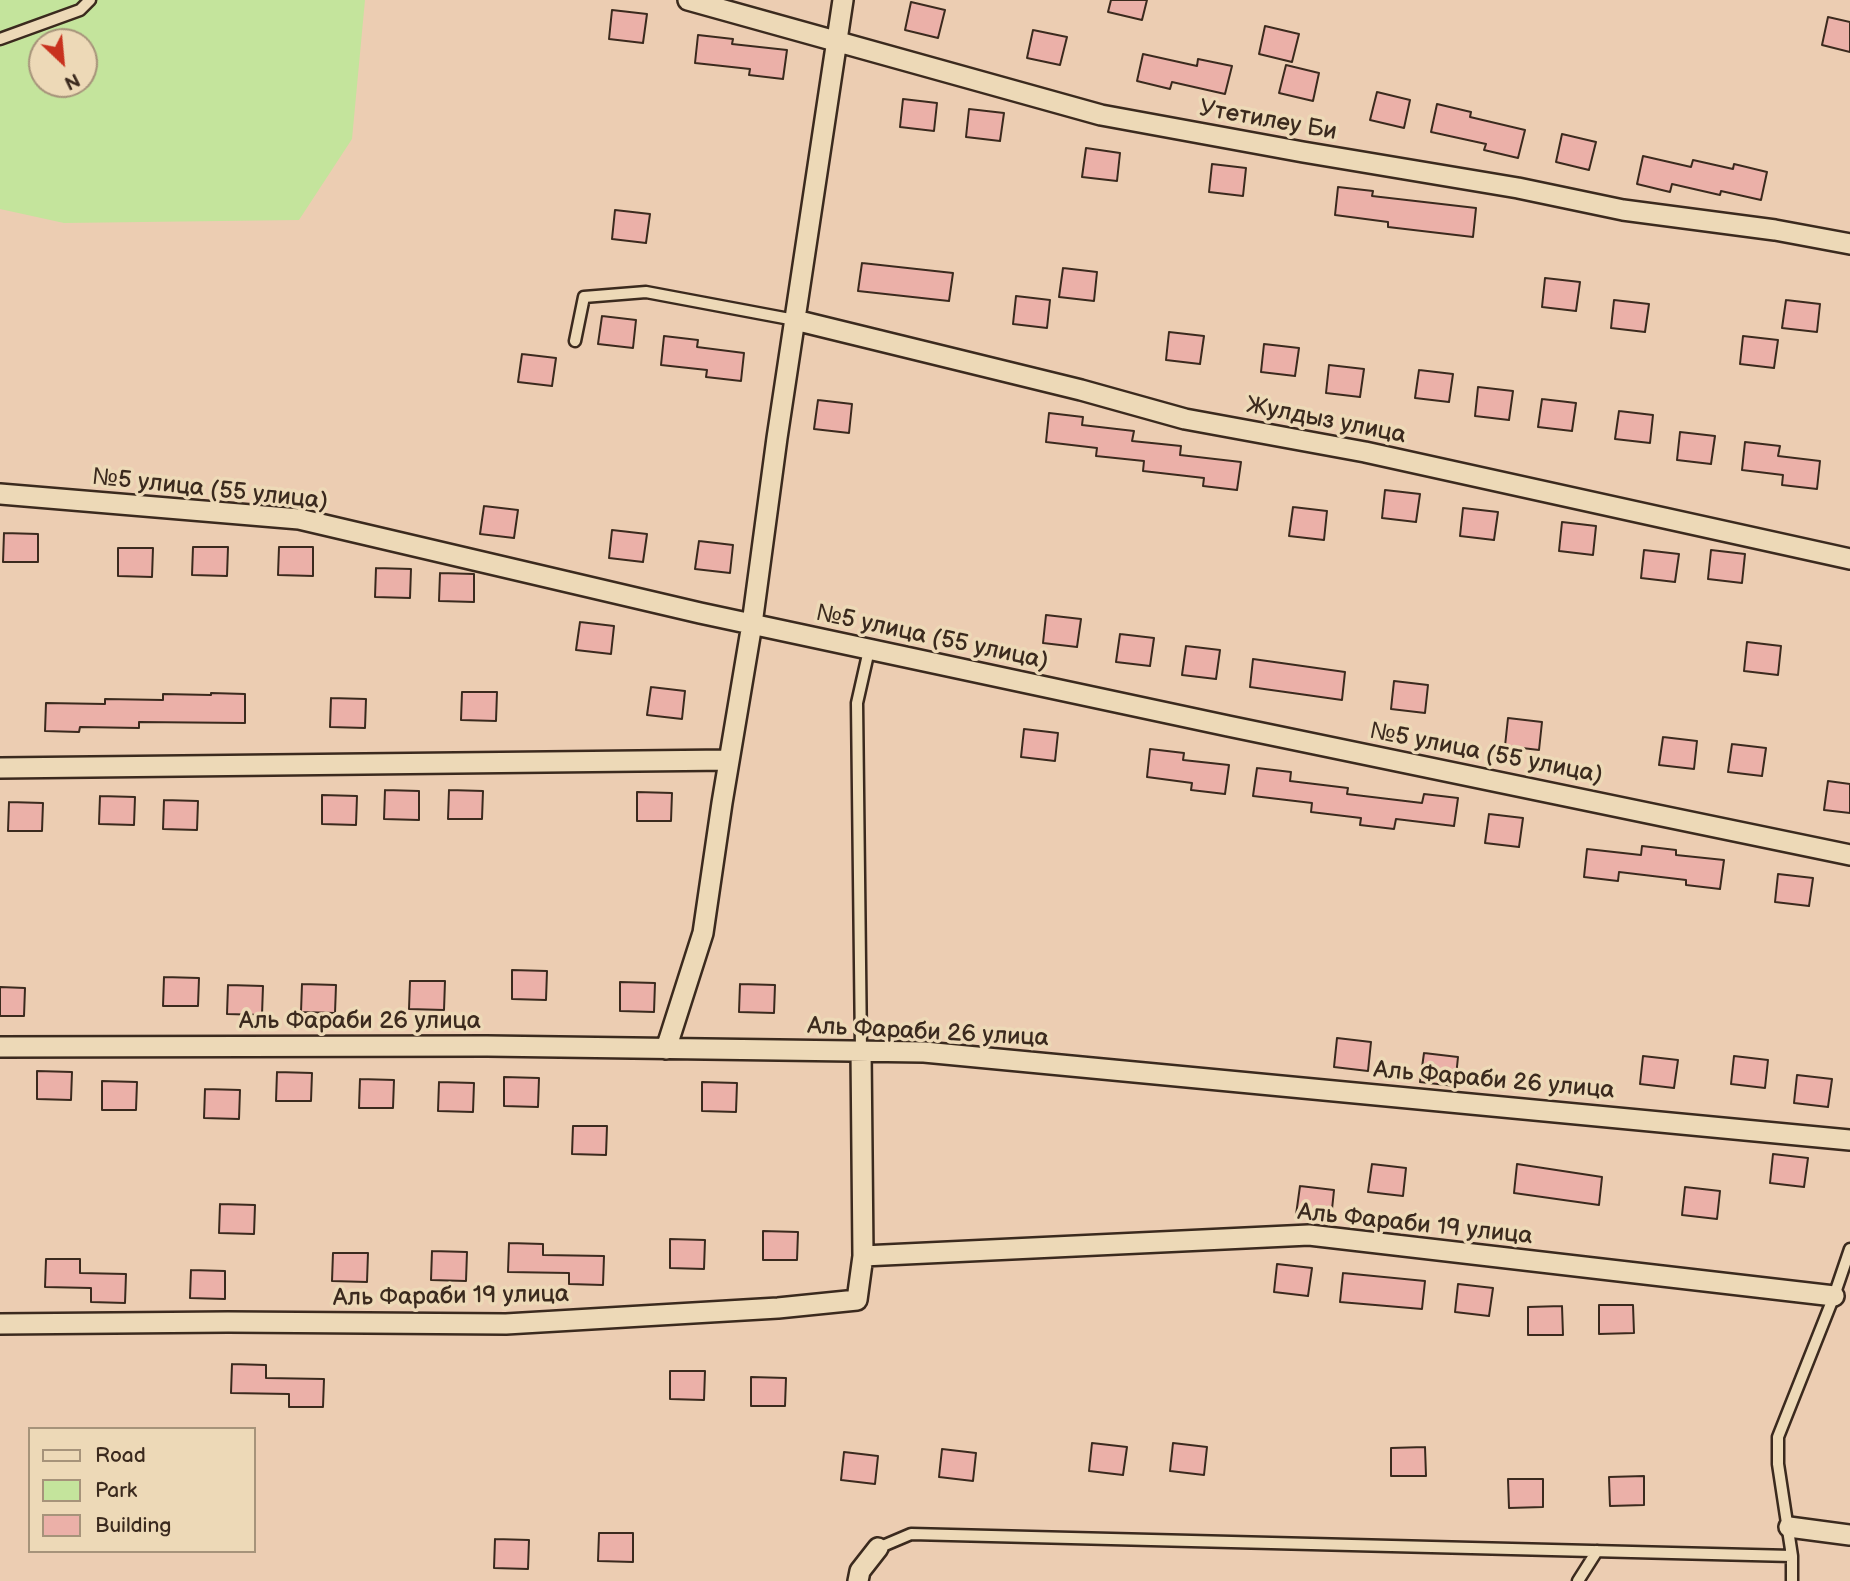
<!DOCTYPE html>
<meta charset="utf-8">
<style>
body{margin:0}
#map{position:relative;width:1850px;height:1581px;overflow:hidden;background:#eccdb2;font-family:"Balsamiq Sans",sans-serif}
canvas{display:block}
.legend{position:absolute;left:28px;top:1427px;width:228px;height:126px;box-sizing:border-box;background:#edd9b7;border:2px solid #a6937a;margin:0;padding:9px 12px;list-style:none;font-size:21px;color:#3b2a1e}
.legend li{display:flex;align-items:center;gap:14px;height:35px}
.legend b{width:35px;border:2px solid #a6937a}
.north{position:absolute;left:28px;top:28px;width:70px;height:70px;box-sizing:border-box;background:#edd9b7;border:2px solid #a6937a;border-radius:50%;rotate:154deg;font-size:19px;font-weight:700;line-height:28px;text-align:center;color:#3b2a1e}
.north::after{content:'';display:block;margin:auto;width:24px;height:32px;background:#c8321e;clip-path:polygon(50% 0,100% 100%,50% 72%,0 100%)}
</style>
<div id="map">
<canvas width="1850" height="1581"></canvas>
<ul class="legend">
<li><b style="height:9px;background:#edd9b7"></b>Road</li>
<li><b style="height:19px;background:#c4e49c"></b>Park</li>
<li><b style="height:19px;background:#ebb0a8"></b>Building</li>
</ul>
<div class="north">N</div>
</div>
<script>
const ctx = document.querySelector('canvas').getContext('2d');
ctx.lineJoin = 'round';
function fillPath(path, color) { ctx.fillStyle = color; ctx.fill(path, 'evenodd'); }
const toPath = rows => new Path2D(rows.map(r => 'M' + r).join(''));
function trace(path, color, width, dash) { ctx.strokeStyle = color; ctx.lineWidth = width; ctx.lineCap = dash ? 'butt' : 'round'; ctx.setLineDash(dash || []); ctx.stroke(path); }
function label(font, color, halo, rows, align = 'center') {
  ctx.font = font + ' "Balsamiq Sans",sans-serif'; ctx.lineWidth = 7; ctx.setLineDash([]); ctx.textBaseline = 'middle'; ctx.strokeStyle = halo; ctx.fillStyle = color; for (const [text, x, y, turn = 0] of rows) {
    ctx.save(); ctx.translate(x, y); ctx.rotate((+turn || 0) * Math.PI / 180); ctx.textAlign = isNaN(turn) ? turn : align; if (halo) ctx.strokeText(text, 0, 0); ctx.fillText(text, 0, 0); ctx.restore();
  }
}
fillPath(toPath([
 [0,0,365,0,352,139,299,220,64,223,0,209],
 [42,42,84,42,84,84,42,84]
]), '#c4e49c');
const building = toPath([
 [1111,0,1147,0,1142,20,1108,12,1111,0],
 [911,2,945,10,938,38,905,30,911,2],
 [612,10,647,14,643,43,609,39,612,10],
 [1828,17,1850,22,1850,52,1822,45,1828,17],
 [1265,26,1299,34,1292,62,1259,54,1265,26],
 [1033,30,1067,37,1060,65,1027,58,1033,30],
 [698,35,733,39,732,44,787,50,783,79,749,75,750,69,695,63,698,35],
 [1143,54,1197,66,1198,59,1232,66,1225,94,1172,82,1170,89,1137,81,1143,54],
 [1286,65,1319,73,1313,101,1279,93,1286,65],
 [1377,92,1410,100,1404,128,1370,120,1377,92],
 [903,99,937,103,934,131,900,127,903,99],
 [1437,104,1471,112,1470,117,1525,130,1518,158,1484,150,1486,144,1431,132,1437,104],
 [969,109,1004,113,1000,141,966,137,969,109],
 [1562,134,1596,142,1589,170,1556,162,1562,134],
 [1086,148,1120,153,1117,181,1082,177,1086,148],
 [1643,156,1691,167,1693,160,1733,169,1734,164,1767,172,1761,200,1721,191,1720,195,1672,184,1670,192,1637,184,1643,156],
 [1212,164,1246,168,1243,196,1209,192,1212,164],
 [1338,187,1373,191,1372,196,1476,208,1473,237,1388,227,1388,222,1335,215,1338,187],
 [615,210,650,214,646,243,612,239,615,210],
 [862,263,953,273,949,301,858,291,862,263],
 [1063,268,1097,272,1094,301,1059,297,1063,268],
 [1545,278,1580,282,1576,311,1542,307,1545,278],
 [1016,296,1050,300,1047,328,1013,324,1016,296],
 [1614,300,1649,304,1645,332,1611,328,1614,300],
 [1786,300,1820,304,1817,332,1782,328,1786,300],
 [602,316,636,320,633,348,598,344,602,316],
 [1169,332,1204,336,1200,364,1166,360,1169,332],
 [664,336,698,340,697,347,744,353,741,381,706,377,707,370,661,365,664,336],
 [1743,336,1778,340,1774,368,1740,364,1743,336],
 [1264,344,1299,348,1295,376,1261,372,1264,344],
 [522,354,556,358,552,386,518,382,522,354],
 [1329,365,1364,369,1360,397,1326,393,1329,365],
 [1419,370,1453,374,1449,402,1415,398,1419,370],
 [1478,387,1513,391,1509,420,1475,416,1478,387],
 [1542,399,1576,403,1572,431,1538,427,1542,399],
 [818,400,852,404,849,433,814,429,818,400],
 [1619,411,1653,415,1650,443,1615,439,1619,411],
 [1049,413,1083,417,1082,425,1134,431,1132,441,1181,446,1180,455,1241,462,1237,490,1203,486,1204,478,1143,471,1144,461,1096,456,1097,448,1046,442,1049,413],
 [1680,432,1715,436,1711,464,1677,460,1680,432],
 [1745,442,1780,446,1778,456,1820,461,1817,489,1782,485,1783,475,1742,470,1745,442],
 [1385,490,1420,494,1416,522,1382,518,1385,490],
 [484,506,518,510,514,538,480,534,484,506],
 [1293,507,1327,511,1324,540,1289,536,1293,507],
 [1463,508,1498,512,1494,540,1460,536,1463,508],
 [1562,522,1596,526,1593,555,1559,551,1562,522],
 [612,530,647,534,643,562,609,558,612,530],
 [4,533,38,534,38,562,3,562,4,533],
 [699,541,733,545,730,573,695,569,699,541],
 [193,547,228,547,227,576,192,575,193,547],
 [279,547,313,547,313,576,278,575,279,547],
 [118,548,153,548,152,577,118,576,118,548],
 [1644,550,1679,554,1675,582,1641,578,1644,550],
 [1711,550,1745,554,1742,583,1708,579,1711,550],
 [376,568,411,569,410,598,375,597,376,568],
 [440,573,474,574,474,602,439,601,440,573],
 [1046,615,1081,619,1077,647,1043,643,1046,615],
 [580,622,614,626,611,654,576,650,580,622],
 [1120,634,1154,638,1150,666,1116,662,1120,634],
 [1747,642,1781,646,1778,675,1744,671,1747,642],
 [1186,646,1220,650,1216,679,1182,675,1186,646],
 [1253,659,1345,672,1342,700,1250,687,1253,659],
 [1394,681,1428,685,1425,713,1391,709,1394,681],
 [651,687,685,691,682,719,647,715,651,687],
 [462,692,497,692,496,721,461,720,462,692],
 [211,693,245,694,245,723,139,722,139,728,80,727,79,732,45,731,46,703,105,704,105,699,163,700,163,694,211,695,211,693],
 [331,698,366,699,365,728,330,727,331,698],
 [1508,718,1542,722,1539,750,1505,746,1508,718],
 [1024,729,1058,733,1055,761,1021,757,1024,729],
 [1663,737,1697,741,1694,769,1659,765,1663,737],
 [1732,744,1766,748,1762,776,1728,772,1732,744],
 [1150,749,1184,753,1183,760,1229,765,1225,794,1191,790,1192,783,1147,777,1150,749],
 [1257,768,1291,772,1290,781,1348,788,1347,794,1422,803,1424,794,1458,798,1454,826,1396,819,1394,829,1360,825,1361,818,1311,812,1312,803,1253,796,1257,768],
 [1828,781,1850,784,1850,813,1824,810,1828,781],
 [385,790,419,791,419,820,384,819,385,790],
 [449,790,483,791,482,819,448,819,449,790],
 [637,792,672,793,671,821,637,821,637,792],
 [322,795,357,796,356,825,322,824,322,795],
 [100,796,135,797,134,825,99,824,100,796],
 [164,800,198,801,197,830,163,829,164,800],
 [9,802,43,803,42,831,8,831,9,802],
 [1489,814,1523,818,1519,847,1485,843,1489,814],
 [1642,846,1676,850,1676,855,1724,860,1720,889,1686,885,1686,880,1619,872,1618,881,1584,877,1587,849,1641,855,1642,846],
 [1778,874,1813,878,1809,906,1775,902,1778,874],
 [512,970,547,971,546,1000,512,999,512,970],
 [164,977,199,978,198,1006,163,1006,164,977],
 [410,981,445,981,444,1010,409,1009,410,981],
 [620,982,655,983,654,1012,620,1011,620,982],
 [302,984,336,985,335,1013,301,1012,302,984],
 [740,984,775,985,774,1013,739,1012,740,984],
 [228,985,263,986,262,1015,227,1014,228,985],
 [0,987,25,988,24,1016,0,1016,0,987],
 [1337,1038,1371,1042,1368,1071,1334,1067,1337,1038],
 [1424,1053,1458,1057,1455,1086,1420,1082,1424,1053],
 [1643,1056,1678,1060,1674,1088,1640,1084,1643,1056],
 [1734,1056,1768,1060,1765,1088,1731,1084,1734,1056],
 [37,1071,72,1072,71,1100,37,1099,37,1071],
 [277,1072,312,1073,311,1101,276,1101,277,1072],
 [1797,1075,1832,1079,1828,1107,1794,1103,1797,1075],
 [504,1077,539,1078,538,1107,504,1106,504,1077],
 [360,1079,394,1080,393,1108,359,1108,360,1079],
 [102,1081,137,1082,136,1110,102,1110,102,1081],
 [439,1082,474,1083,473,1112,438,1111,439,1082],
 [702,1082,737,1083,736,1112,702,1111,702,1082],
 [205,1089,240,1090,239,1119,204,1118,205,1089],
 [573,1126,607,1126,606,1155,572,1154,573,1126],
 [1773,1154,1808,1158,1804,1187,1770,1183,1773,1154],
 [1372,1164,1406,1168,1403,1196,1368,1192,1372,1164],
 [1517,1164,1602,1177,1599,1205,1514,1193,1517,1164],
 [1300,1186,1334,1190,1331,1219,1296,1215,1300,1186],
 [1685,1187,1720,1191,1717,1219,1682,1215,1685,1187],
 [220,1204,255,1205,254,1234,219,1233,220,1204],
 [763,1231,798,1232,797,1260,763,1260,763,1231],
 [670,1239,705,1240,704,1269,670,1268,670,1239],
 [509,1243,543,1244,543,1255,604,1256,603,1285,569,1284,569,1273,508,1272,509,1243],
 [432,1251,467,1252,466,1281,431,1280,432,1251],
 [333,1253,368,1253,367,1282,332,1281,333,1253],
 [46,1259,80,1259,80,1273,126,1274,125,1303,91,1302,91,1288,45,1287,46,1259],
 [1277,1264,1312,1268,1308,1296,1274,1292,1277,1264],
 [191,1270,225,1271,225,1299,190,1298,191,1270],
 [1343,1273,1425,1281,1422,1309,1340,1302,1343,1273],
 [1458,1284,1493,1288,1489,1316,1455,1312,1458,1284],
 [1599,1305,1633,1305,1634,1333,1599,1334,1599,1305],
 [1562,1306,1563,1335,1528,1335,1528,1307,1562,1306],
 [232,1364,266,1365,266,1378,324,1379,323,1407,289,1407,289,1394,231,1393,232,1364],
 [670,1371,705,1371,704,1400,670,1399,670,1371],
 [751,1377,786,1378,785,1406,751,1406,751,1377],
 [1092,1443,1127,1447,1123,1475,1089,1471,1092,1443],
 [1173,1443,1207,1447,1204,1475,1170,1471,1173,1443],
 [1425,1447,1426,1476,1391,1476,1391,1448,1425,1447],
 [942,1449,976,1453,973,1481,939,1477,942,1449],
 [844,1452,878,1456,875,1484,841,1480,844,1452],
 [1644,1476,1644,1505,1610,1506,1609,1477,1644,1476],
 [1508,1479,1543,1479,1543,1507,1509,1508,1508,1479],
 [599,1533,633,1533,633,1562,598,1561,599,1533],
 [495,1539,529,1540,528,1569,494,1568,495,1539]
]);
fillPath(building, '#ebb0a8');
trace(building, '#3b2a1e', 2);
const service = toPath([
 [0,39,80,10,90,0],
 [575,341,584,297,646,292,795,320],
 [861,1050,857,703,869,650],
 [878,1548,911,1534,1792,1556],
 [1578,1581,1597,1551],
 [1792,1581,1792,1556,1778,1464,1778,1437,1834,1296,1850,1249]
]);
const minor = toPath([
 [688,0,1101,115,1303,152,1518,188,1623,210,1775,230,1850,244],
 [795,320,1081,390,1185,419,1365,452,1850,559],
 [0,494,299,519,700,613,1228,726,1850,855],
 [0,768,729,760],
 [0,1047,487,1046,924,1052,1850,1140],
 [666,1049,703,933,722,803,752,624,777,438,843,0],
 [861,1050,863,1256,1309,1235,1834,1296],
 [0,1324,228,1322,506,1324,778,1308,857,1300,863,1256],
 [1789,1527,1850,1535],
 [858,1581,860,1571,878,1548]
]);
trace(service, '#3b2a1e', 15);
trace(minor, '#3b2a1e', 24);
trace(service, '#edd9b7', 10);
trace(minor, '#edd9b7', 19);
label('24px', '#3b2a1e', '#edd9b7', [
 ["Утетилеу Би",1268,121,10],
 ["Жулдыз улица",1326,421,11],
 ["№5 улица (55 улица)",210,490,6],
 ["№5 улица (55 улица)",932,638,12],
 ["№5 улица (55 улица)",1486,754,11],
 ["Аль Фараби 26 улица",360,1022],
 ["Аль Фараби 26 улица",928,1033,3],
 ["Аль Фараби 26 улица",1494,1081,5],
 ["Аль Фараби 19 улица",1415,1225,6],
 ["Аль Фараби 19 улица",451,1297,-1]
]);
</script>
